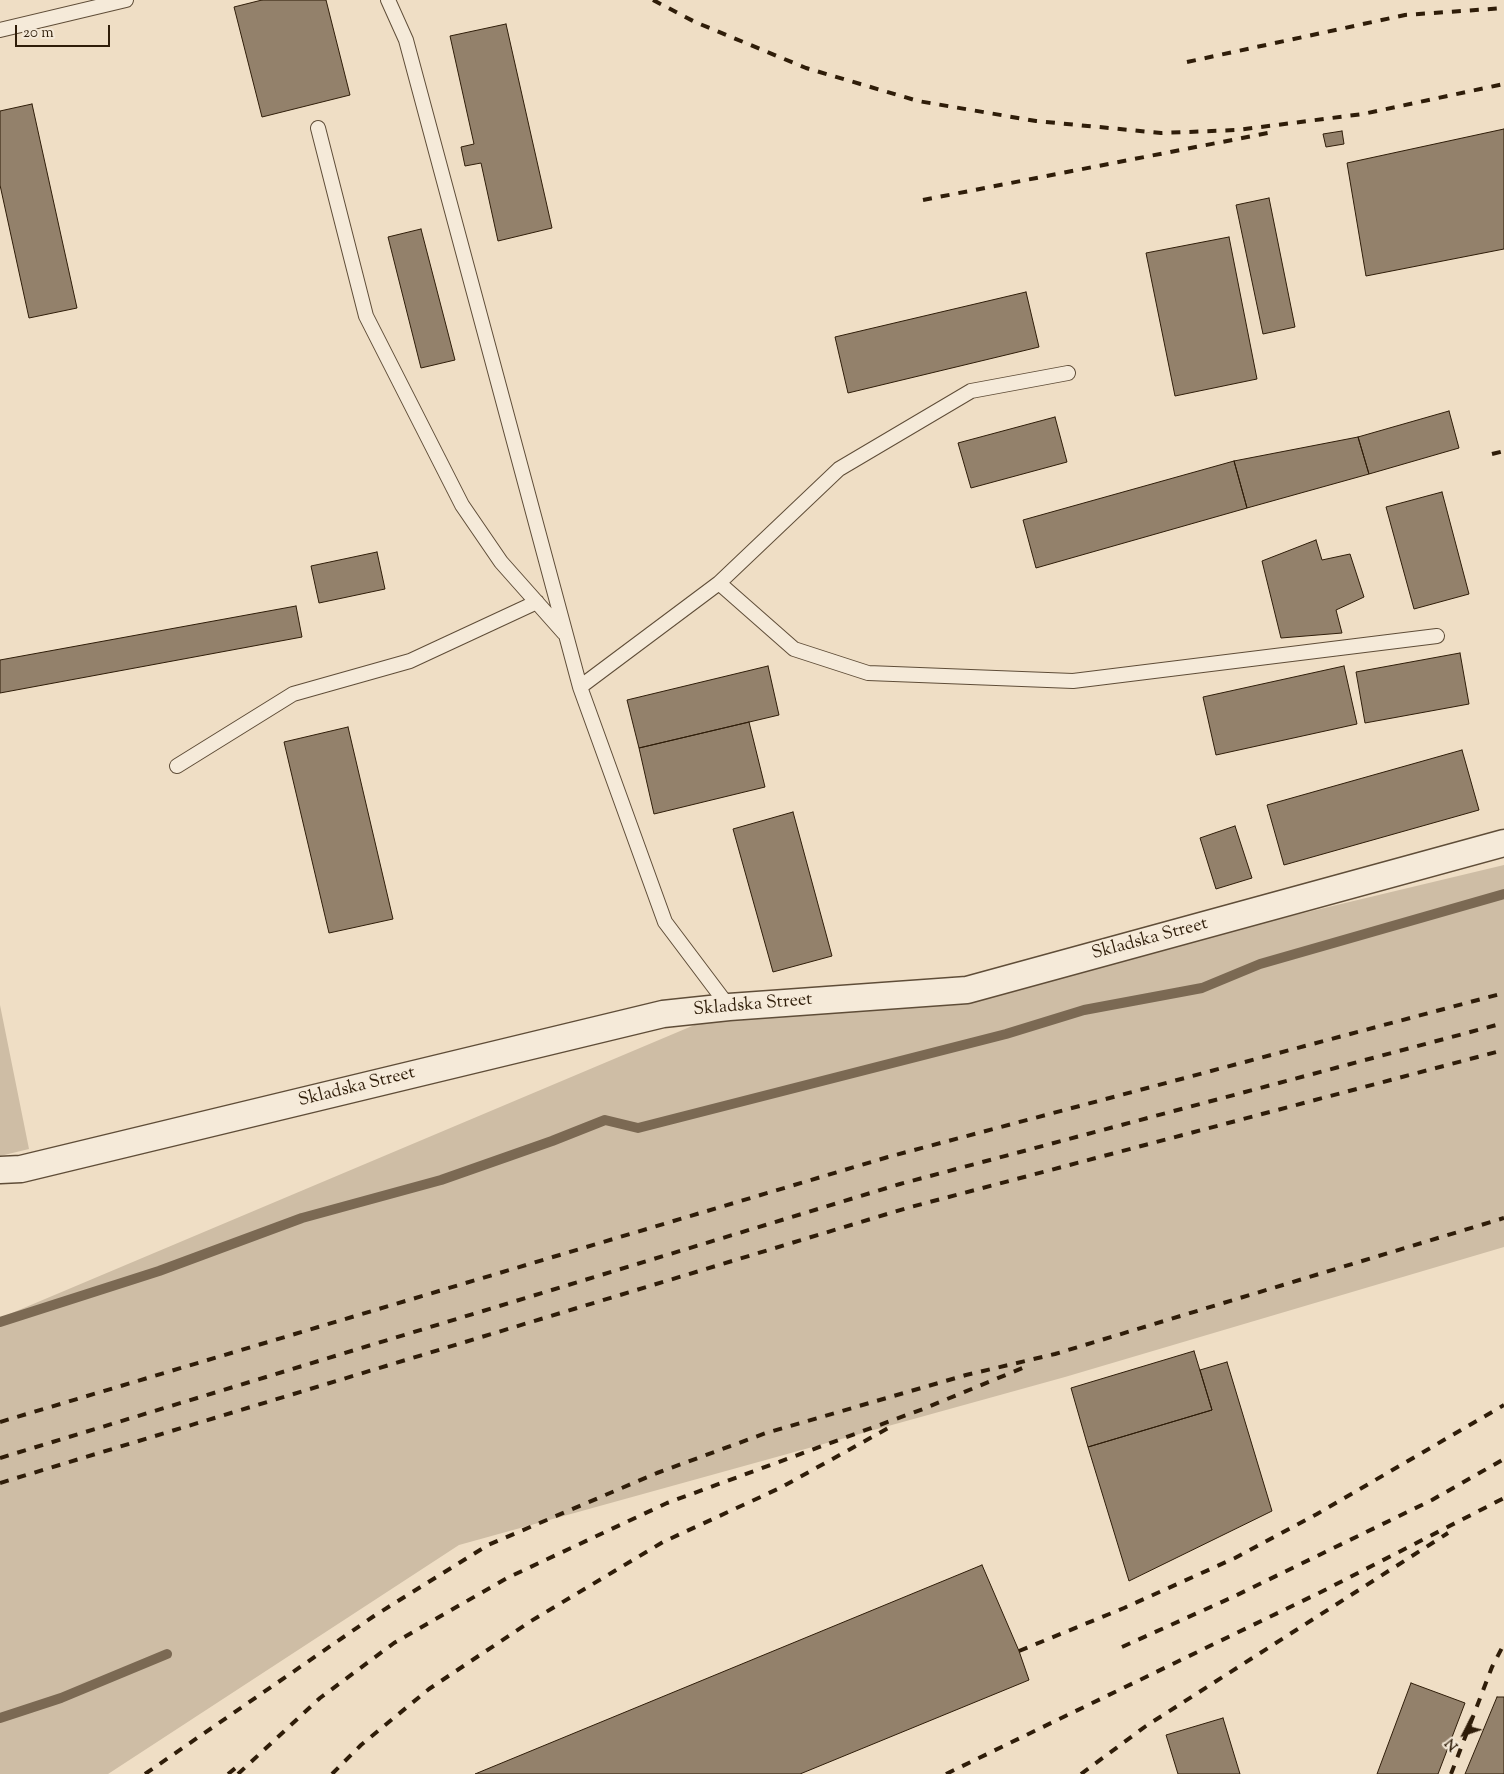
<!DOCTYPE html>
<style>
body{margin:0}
#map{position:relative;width:1504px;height:1774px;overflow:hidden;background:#efdec5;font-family:"Sorts Mill Goudy",serif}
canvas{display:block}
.north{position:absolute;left:1439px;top:1709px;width:50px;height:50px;-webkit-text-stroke:4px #f5ead9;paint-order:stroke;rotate:229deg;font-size:14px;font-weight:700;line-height:20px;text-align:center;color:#2f1d09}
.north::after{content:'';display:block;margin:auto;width:18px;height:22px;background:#2f1d09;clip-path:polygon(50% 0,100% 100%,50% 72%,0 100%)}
.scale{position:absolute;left:15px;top:25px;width:95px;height:22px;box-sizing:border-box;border:2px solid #2f1d09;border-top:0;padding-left:6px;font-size:15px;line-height:18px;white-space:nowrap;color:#2f1d09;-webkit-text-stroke:4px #f5ead9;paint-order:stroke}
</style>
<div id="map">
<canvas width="1504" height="1774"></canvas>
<div class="north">N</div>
<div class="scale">20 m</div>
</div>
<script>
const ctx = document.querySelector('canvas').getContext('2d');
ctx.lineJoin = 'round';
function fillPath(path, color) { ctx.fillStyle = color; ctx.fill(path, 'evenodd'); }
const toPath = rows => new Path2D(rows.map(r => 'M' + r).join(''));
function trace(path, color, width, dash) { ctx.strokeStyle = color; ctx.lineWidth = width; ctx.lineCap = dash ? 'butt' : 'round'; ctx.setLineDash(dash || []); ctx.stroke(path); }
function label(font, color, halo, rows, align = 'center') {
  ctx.font = font + ' "Sorts Mill Goudy",serif'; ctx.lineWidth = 4; ctx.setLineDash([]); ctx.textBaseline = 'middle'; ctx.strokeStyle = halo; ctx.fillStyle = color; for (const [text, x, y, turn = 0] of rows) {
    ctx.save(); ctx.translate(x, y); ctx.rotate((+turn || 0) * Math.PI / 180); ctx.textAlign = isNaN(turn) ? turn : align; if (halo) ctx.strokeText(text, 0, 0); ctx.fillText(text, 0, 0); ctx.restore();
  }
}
fillPath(toPath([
 [1504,865,1504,1247,1065,1377,459,1545,108,1774,0,1774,0,1318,730,1010,969,993],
 [0,1005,29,1149,0,1156]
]), '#cebda5');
trace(toPath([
 [0,1322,159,1271,302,1218,441,1180,552,1141,605,1120,638,1128,1006,1034,1084,1010,1202,988,1260,964,1504,894],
 [0,1718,61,1698,167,1654]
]), '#7b6953', 10);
const building = toPath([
 [262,0,326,0,350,95,262,117,234,7,262,0],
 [506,24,552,228,498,241,481,163,465,166,461,147,474,144,450,36,506,24],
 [32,104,77,308,29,318,0,185,0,111,32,104],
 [1504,129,1504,249,1366,276,1347,163,1504,129],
 [1342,131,1344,144,1326,147,1323,134,1342,131],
 [1269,198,1295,327,1263,334,1236,205,1269,198],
 [421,229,455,360,421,368,388,237,421,229],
 [1229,237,1257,379,1175,396,1146,253,1229,237],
 [1026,292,1039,347,848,393,835,337,1026,292],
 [1449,411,1459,448,1369,474,1358,437,1449,411],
 [1055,417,1067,462,971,488,958,443,1055,417],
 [1358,437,1369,474,1247,508,1234,461,1358,437],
 [1234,461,1247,508,1036,568,1023,520,1234,461],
 [1442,492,1469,594,1414,609,1386,507,1442,492],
 [1316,540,1322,560,1350,554,1364,597,1336,610,1342,633,1281,638,1262,561,1316,540],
 [377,552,385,589,319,603,311,566,377,552],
 [296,606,302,637,0,693,0,660,296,606],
 [1460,653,1469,704,1365,723,1356,672,1460,653],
 [768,666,779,715,639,748,627,700,768,666],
 [1344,666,1357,724,1216,755,1203,697,1344,666],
 [749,722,765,787,654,814,639,748,749,722],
 [348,727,393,919,329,933,284,742,348,727],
 [1462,750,1479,810,1284,865,1267,805,1462,750],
 [793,812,832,956,773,972,733,829,793,812],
 [1235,826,1252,878,1216,889,1200,838,1235,826],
 [1194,1351,1212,1410,1088,1447,1071,1388,1194,1351],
 [1227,1362,1272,1511,1129,1581,1088,1447,1212,1410,1200,1370,1227,1362],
 [982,1565,1019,1651,1029,1680,800,1774,475,1774,982,1565],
 [1411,1683,1465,1703,1438,1774,1377,1774,1411,1683],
 [1497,1697,1504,1697,1504,1774,1465,1774,1497,1697],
 [1223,1718,1240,1774,1178,1774,1166,1735,1223,1718]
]);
fillPath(building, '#93816b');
trace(building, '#2f1d09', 1);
const service = toPath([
 [388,0,406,40,580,687,665,922,729,1007],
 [0,30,126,0],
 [318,128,366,316,462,505,501,562,564,633],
 [719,583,839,469,971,391,1068,373],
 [580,687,719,583,794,649,868,673,1073,681,1437,636],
 [177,766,293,694,410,661,537,602]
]);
const minor = toPath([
 [0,1170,21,1169,663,1014,729,1007,967,990,1504,843]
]);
trace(service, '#5f4d38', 16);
trace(minor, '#5f4d38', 29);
trace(service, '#f5ead9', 14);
trace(minor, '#f5ead9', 26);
trace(toPath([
 [653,0,695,22,806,68,918,101,1036,121,1161,133,1237,130,1363,114,1504,84],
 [1187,62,1405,15,1504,8],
 [923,200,1268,133],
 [1492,454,1504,451],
 [0,1422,888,1157,1504,993],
 [0,1458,900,1184,1504,1023],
 [0,1483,907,1208,1504,1050],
 [1122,1647,1235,1596,1432,1500,1504,1459],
 [1019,1651,1124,1608,1235,1558,1317,1514,1504,1405],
 [145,1774,374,1616,488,1545,657,1473,766,1433,966,1375,1055,1354,1504,1218],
 [228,1774,242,1763],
 [238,1774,320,1698,394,1643,507,1578,667,1503,923,1409,1025,1367],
 [332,1774,361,1745,429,1689,531,1621,663,1542,780,1488,892,1426],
 [946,1774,1321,1592,1504,1498],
 [1081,1774,1146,1726,1448,1533],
 [1451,1774,1492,1667,1504,1644]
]), '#2f1d09', 4, [9, 9]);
label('18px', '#2f1d09', '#f5ead9', [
 ["Skladska Street",1150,940,-15],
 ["Skladska Street",753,1006,-5],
 ["Skladska Street",357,1088,-14]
]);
</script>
